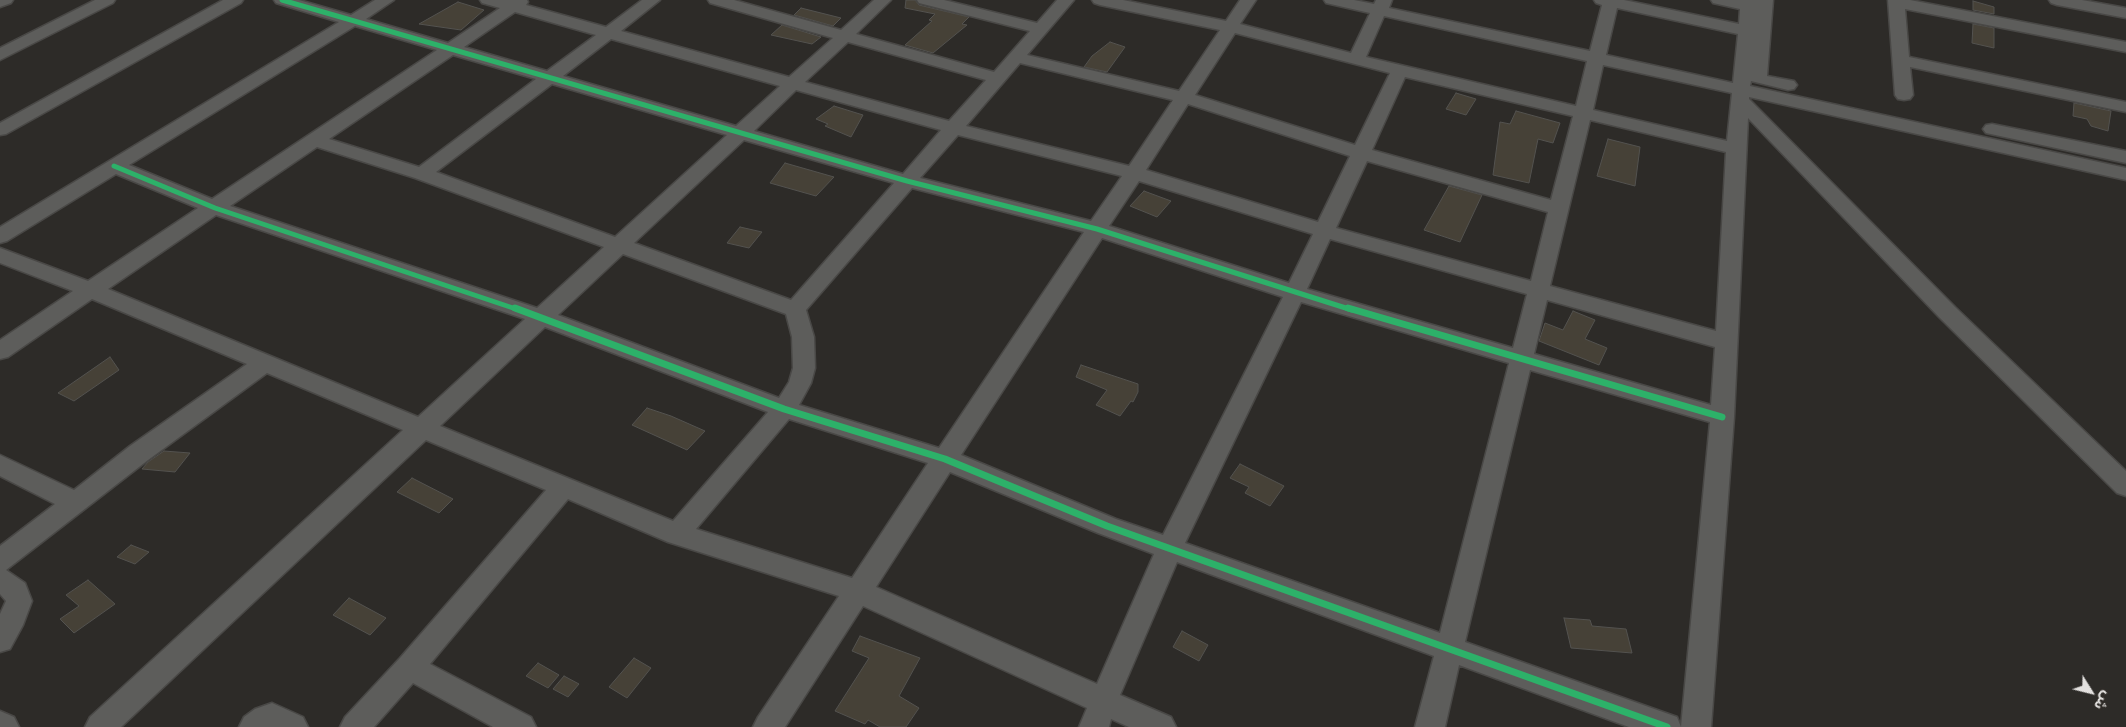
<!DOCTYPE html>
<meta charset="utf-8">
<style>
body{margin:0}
#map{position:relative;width:2126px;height:727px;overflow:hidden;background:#2d2b28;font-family:"Source Serif 4","Noto Sans Arabic",serif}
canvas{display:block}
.north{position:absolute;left:2066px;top:667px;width:50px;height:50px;-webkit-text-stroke:4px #2e2b27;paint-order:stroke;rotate:126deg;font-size:14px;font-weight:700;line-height:20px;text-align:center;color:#e3e1df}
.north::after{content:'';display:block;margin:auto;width:18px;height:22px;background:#e3e1df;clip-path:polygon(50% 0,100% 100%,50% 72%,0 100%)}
</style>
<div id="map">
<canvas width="2126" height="727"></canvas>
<div class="north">ش</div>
</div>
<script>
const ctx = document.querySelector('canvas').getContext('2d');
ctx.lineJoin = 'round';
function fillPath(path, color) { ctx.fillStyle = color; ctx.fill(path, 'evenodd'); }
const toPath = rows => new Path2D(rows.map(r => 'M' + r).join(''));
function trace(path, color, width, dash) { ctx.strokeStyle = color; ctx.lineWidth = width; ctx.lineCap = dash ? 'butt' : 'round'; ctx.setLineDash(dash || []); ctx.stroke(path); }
const building = toPath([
 [906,0,915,0,919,5,969,17,962,24,967,25,933,53,905,45,932,21,929,20,935,14,905,8,906,0],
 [1973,1,1994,7,1994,14,1973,10,1973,1],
 [458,2,484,10,461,30,419,24,458,2],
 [801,8,841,18,833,26,794,15,801,8],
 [1973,24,1994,28,1994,48,1972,43,1973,24],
 [782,25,821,37,812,44,771,35,782,25],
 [1110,42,1125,47,1107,72,1084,67,1092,56,1110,42],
 [1456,93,1476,99,1466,115,1446,109,1456,93],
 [2074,103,2111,111,2108,131,2091,126,2087,119,2073,116,2074,103],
 [834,106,863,115,851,137,825,126,828,124,816,119,834,106],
 [1516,111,1560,123,1553,143,1538,139,1529,183,1493,175,1500,122,1510,124,1516,111],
 [1608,139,1640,147,1635,186,1597,176,1608,139],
 [785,163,834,177,816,196,770,183,785,163],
 [1449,186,1482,195,1460,242,1424,230,1449,186],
 [1144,191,1171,201,1157,217,1130,206,1144,191],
 [740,227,762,232,749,248,727,243,740,227],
 [1573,311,1595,320,1585,339,1607,348,1599,365,1539,341,1545,323,1563,330,1573,311],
 [110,357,119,370,74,401,58,393,110,357],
 [1081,365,1138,384,1138,392,1133,402,1131,401,1120,416,1096,405,1107,390,1076,377,1081,365],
 [647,408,671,416,705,431,687,450,632,425,647,408],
 [164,451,190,453,175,472,142,469,148,462,164,451],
 [1240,464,1284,486,1270,506,1245,493,1249,487,1230,478,1240,464],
 [412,478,453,499,439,513,397,492,412,478],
 [131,545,149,552,135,564,117,557,131,545],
 [88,580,115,604,74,633,60,619,79,606,66,595,88,580],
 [349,598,386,618,370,635,333,615,349,598],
 [1564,618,1590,620,1592,626,1626,629,1632,653,1571,648,1564,618],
 [1182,631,1208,645,1199,661,1173,647,1182,631],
 [860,636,920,658,899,696,919,708,906,727,880,727,868,720,865,724,835,711,869,658,852,651,860,636],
 [634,658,651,668,627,698,609,687,634,658],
 [538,663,559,675,548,688,526,676,538,663],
 [564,676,579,684,568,697,553,689,564,676]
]);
fillPath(building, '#464137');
trace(building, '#53524f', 1);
const minor = toPath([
 [0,0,13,0,11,3,0,7,0,0],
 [95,0,115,0,113,3,0,60,0,48,95,0],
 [223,0,243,0,241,3,6,134,0,135,0,123,223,0],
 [274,0,299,0,351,15,375,0,394,0,366,19,448,43,500,8,482,3,480,0,527,0,528,2,526,5,606,27,642,0,660,0,621,31,789,77,833,38,710,3,708,0,734,0,841,30,874,0,891,0,856,34,994,72,1030,31,919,3,917,0,944,0,1037,23,1057,0,1074,0,1027,55,1179,91,1220,30,1100,5,1094,3,1092,0,1123,0,1226,21,1240,0,1256,0,1240,24,1351,53,1370,13,1326,3,1324,0,1354,0,1374,4,1376,0,1392,0,1389,8,1590,51,1602,5,1596,3,1594,0,1624,0,1739,24,1740,9,1713,3,1711,0,1757,0,1757,5,1757,0,1773,0,1767,76,1794,81,1797,85,1794,89,1788,90,1751,81,1750,86,2126,168,2126,180,1749,97,1749,99,1955,307,2126,471,2126,496,2117,493,1939,317,1748,118,1734,417,1711,727,1629,727,1459,665,1445,727,1415,727,1434,656,1177,562,1120,695,1171,717,1176,727,1129,727,1111,719,1109,727,1079,727,1087,708,863,606,785,727,753,727,758,717,839,596,668,542,568,499,430,664,531,717,536,727,493,727,413,683,374,727,340,727,345,717,400,658,546,490,426,440,121,727,85,727,90,717,403,430,267,373,148,460,6,570,25,583,32,601,23,625,10,649,0,652,0,614,6,601,0,594,0,546,55,504,0,476,0,455,74,490,130,446,247,364,92,299,8,357,0,359,0,340,73,291,0,263,0,248,88,281,198,208,116,174,7,241,0,243,0,227,339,22,276,3,274,0],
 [1617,8,1738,34,1733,83,1606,55,1617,8],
 [515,12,596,35,547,71,464,47,515,12],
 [1384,16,1587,61,1576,106,1366,57,1384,16],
 [355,26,437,50,212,199,129,165,355,26],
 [1235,33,1390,73,1355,145,1195,95,1235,33],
 [611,39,780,86,736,126,563,76,611,39],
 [848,42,986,80,949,121,805,82,848,42],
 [453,55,536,79,419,167,329,139,453,55],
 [1020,63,1173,100,1129,166,966,126,1020,63],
 [1603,65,1732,93,1727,141,1593,110,1603,65],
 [1405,77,1573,116,1551,200,1372,150,1405,77],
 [552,84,727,135,615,237,436,172,552,84],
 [796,90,941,130,903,174,754,131,796,90],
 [1188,104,1350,156,1318,222,1146,170,1188,104],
 [1590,120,1726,152,1716,331,1550,286,1590,120],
 [958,135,1122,176,1091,221,920,178,958,135],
 [744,140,894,183,791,300,634,243,744,140],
 [317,147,415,178,604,247,537,308,230,206,317,147],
 [1367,161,1548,212,1531,281,1336,228,1367,161],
 [1139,181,1313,234,1289,283,1109,226,1139,181],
 [912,188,1084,232,939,448,799,405,811,383,815,368,814,337,806,310,912,188],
 [216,215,525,319,418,417,108,289,216,215],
 [1102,238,1283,297,1163,535,1116,519,961,455,1102,238],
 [1330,239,1527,294,1513,348,1307,289,1330,239],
 [623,254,786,314,792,337,793,368,789,382,779,398,558,315,623,254],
 [1547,300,1715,347,1711,405,1534,354,1547,300],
 [1301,302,1509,363,1440,633,1185,543,1301,302],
 [545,327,768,412,673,521,440,426,545,327],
 [1530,370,1710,422,1681,727,1677,717,1465,642,1530,370],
 [789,419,928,463,852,578,696,529,789,419],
 [950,472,1098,533,1154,554,1097,684,876,587,950,472],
 [1888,0,1910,0,2126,42,2126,52,1905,9,1909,57,2126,102,2126,112,1910,67,1913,95,1910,99,1904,100,1898,99,1895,95,1888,0],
 [2049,0,2082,0,2126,8,2126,18,2057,5,2051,3,2049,0],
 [1992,124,2126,151,2126,163,1986,133,1983,129,1986,125,1992,124],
 [272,703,303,717,308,727,239,727,244,717,255,709,272,703],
 [0,711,14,717,19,727,0,727,0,711]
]);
trace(minor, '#494846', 3);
fillPath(minor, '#5d5d5b');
trace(toPath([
 [282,0,907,181,1097,229,1352,310],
 [114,166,215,208,519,310]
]), '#2db169', 5);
trace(toPath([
 [515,308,784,409,945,459,1107,526,1667,727],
 [1348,308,1722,417]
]), '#2db169', 7);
</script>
